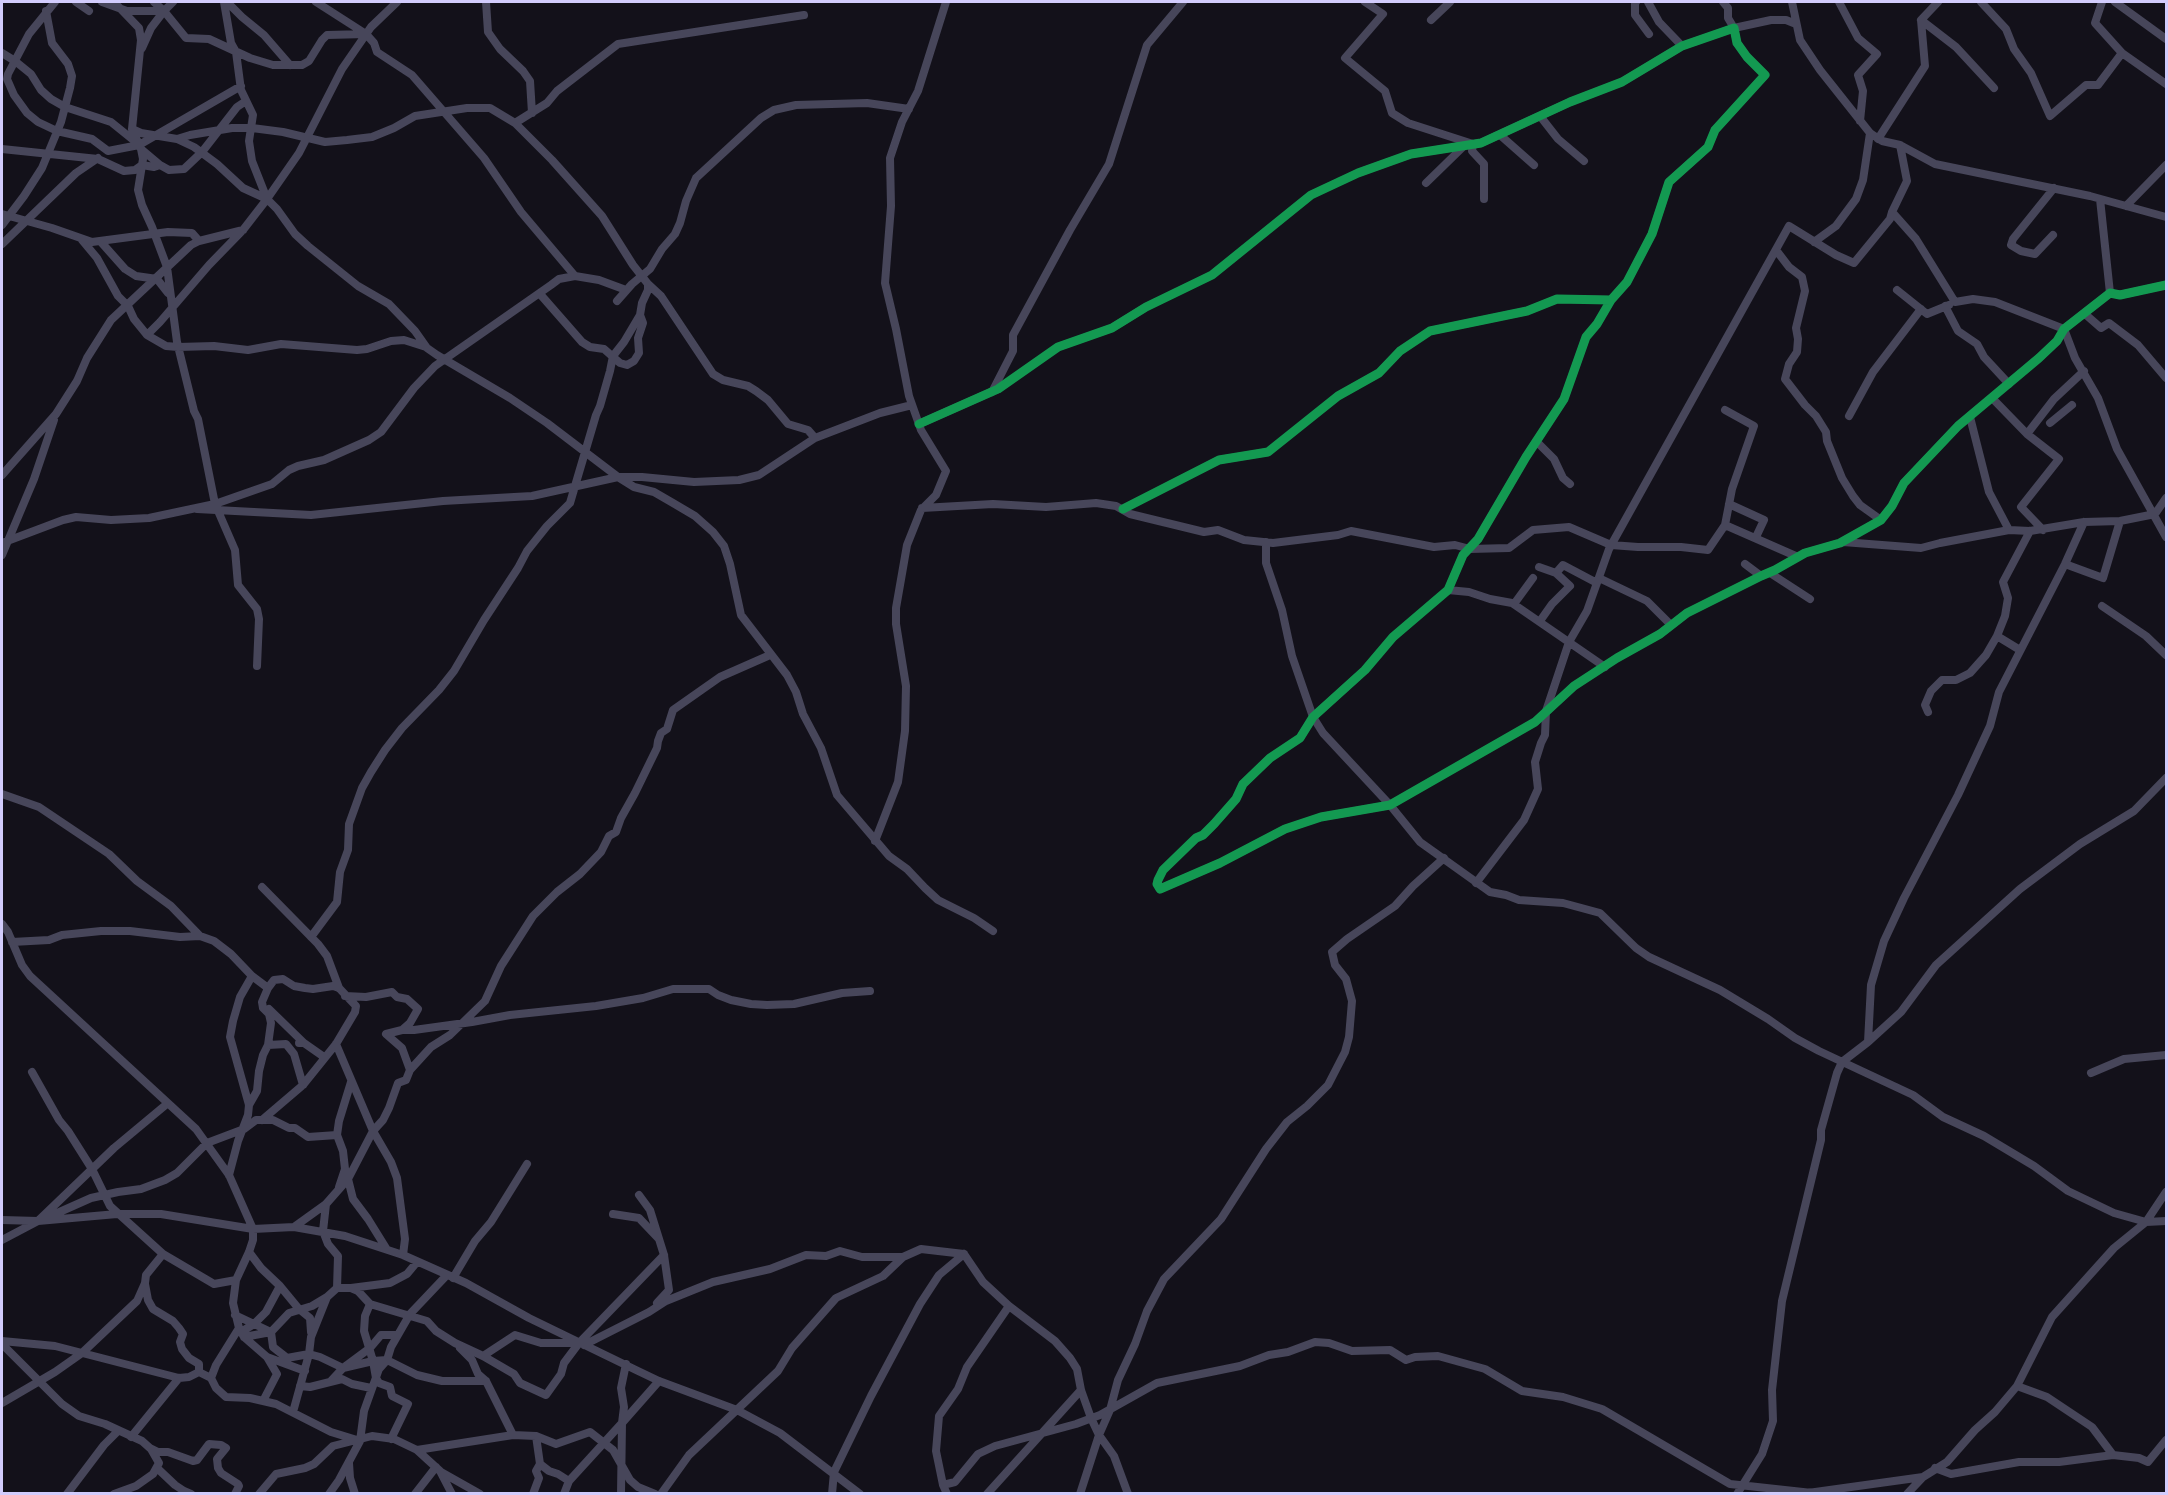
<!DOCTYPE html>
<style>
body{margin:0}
#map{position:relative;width:2168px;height:1495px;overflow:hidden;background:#13111a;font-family:"Public Sans",sans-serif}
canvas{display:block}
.frame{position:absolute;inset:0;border:3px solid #d2ccfc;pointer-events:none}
</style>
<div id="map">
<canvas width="2168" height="1495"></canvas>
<div class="frame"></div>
</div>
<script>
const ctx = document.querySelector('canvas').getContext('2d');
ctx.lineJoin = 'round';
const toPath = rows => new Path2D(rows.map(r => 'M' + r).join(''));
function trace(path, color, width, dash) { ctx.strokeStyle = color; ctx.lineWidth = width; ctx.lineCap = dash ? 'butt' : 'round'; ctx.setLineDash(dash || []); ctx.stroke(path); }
trace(toPath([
 [55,2,29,34,8,74,7,79,14,95,27,113,38,122,57,131,92,139,108,151,139,145,241,86],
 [76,2,89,11],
 [102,2,127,11,164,11,186,38,209,39,250,58,273,65,302,65,309,61,322,40,327,35,366,34],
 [114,2,139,28,141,40,132,129,141,149,143,159,138,190,142,205,152,227,167,267,177,342,194,411,198,419,215,504,235,550,238,585,257,609,259,619,257,666],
 [227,2,242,17,264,35,290,65],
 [316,2,366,34,374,43,377,52,412,75,484,158,521,212,575,276,599,280,626,290],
 [486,2,488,32,500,49,523,71,530,81,532,113],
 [1365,2,1383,14,1345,58,1385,91,1392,113,1408,123,1473,144,1472,151,1484,164,1484,199],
 [1636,2,1635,3,1635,15,1649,34],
 [1648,2,1659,22,1682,46],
 [1723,2,1728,8,1728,18,1734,28,1771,20,1786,20,1796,24],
 [1792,2,1800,40,1820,70,1870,133,1882,141,1900,145,1935,164,2090,196,2166,217],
 [1839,2,1858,38,1877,54,1858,75,1863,91,1860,121],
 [1981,2,2006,29,2014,49,2031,73,2050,116,2086,85,2098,85,2122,53],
 [2102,2,2095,23,2122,53,2166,84],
 [2115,2,2166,39],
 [164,11,173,2],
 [1431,20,1450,2],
 [1921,20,1956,47,1994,88],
 [142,48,151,28,164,11,154,2],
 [2,53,15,61,31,74,41,90,51,99,65,107,111,122,137,143],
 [1540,116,1558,139,1584,161],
 [515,123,547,103,557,91,618,44,804,15],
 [132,129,141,133,177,139,194,147,217,164,243,188,267,199,252,161,249,141,253,115,241,90,236,52,231,43,224,2],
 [1500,135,1534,165],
 [177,139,190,135,232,128,252,128,283,132,325,142,347,140,372,137,394,128,415,116,467,108,490,108,515,123,552,160,602,216,633,265,648,284,648,290,642,303,640,315,624,342,613,356,610,371,600,406,596,415,570,503,547,526,527,551,518,568,484,620,454,671,439,690,402,728,385,750,371,772,362,788,349,824,348,850,340,872,337,902,311,937],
 [1878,139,1925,66,1921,20,1938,2],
 [1900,145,1907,181,1892,212,1916,239,1955,302,1973,299,1995,302,2064,329,2075,358,2098,398,2117,449,2166,537],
 [2,149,98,159,124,171,135,170,142,165,154,167,160,165],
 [141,149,160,165,169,170,184,169,202,152,237,107,246,101],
 [1426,183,1464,146],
 [267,199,277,209,295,234,308,246,358,286,389,304,415,331,427,348,437,355,510,398,547,423,618,477,634,487,654,492,673,503,695,516,713,532,724,546,730,564,741,615,787,675,796,692,803,714,821,748,837,795,889,856,907,869,925,888,938,900,974,918,993,931],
 [2100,199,2110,293],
 [2126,206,2166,165],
 [2,214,52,228,92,242,168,232,192,233,199,241],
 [2,225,24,196,42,168,61,122,70,88,72,76,68,64,52,43,46,11],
 [2053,235,2035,254,2021,251,2011,245,2013,239,2054,188],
 [82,240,97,258,118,296,128,306,134,319,147,335,160,322,209,265,243,230,267,199,299,153,342,69,371,27,397,2],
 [101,242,125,269,136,276,157,279,168,293],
 [1814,242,1836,226,1856,199,1863,180,1870,133],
 [2,244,76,173,98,158],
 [1776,250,1789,267,1802,277,1805,291,1796,328,1798,339,1797,352,1789,364,1785,379,1805,405,1816,416,1826,432,1827,441,1842,478,1853,496,1860,505,1881,520],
 [1897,290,1927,314,1949,305],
 [540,294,582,342,590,347,604,349,620,363,627,365,634,361,639,353,638,338,643,323,640,315],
 [1611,300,1597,324,1586,337,1564,399,1526,457,1478,539,1463,555,1448,590,1393,637,1365,670,1313,717,1300,738,1270,758,1243,784,1236,799,1214,824,1203,835,1196,838,1163,870,1158,880,1157,884,1160,889,1220,863,1285,829,1321,817,1390,805,1535,722,1574,686,1617,658,1660,634,1687,613,1761,576,1775,570,1805,553,1840,543,1881,520,1892,506,1904,483,1958,426,2039,358,2057,341,2064,329,2110,293,2120,295,2166,285],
 [617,301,632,284,650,269,662,249,675,234,680,223,686,201,696,178,761,118,774,110,796,105,867,103,909,109],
 [1945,306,1958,331,1977,344,1984,357,2009,384],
 [2085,314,2101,328,2109,323,2138,345,2166,378],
 [147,335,166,346,178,347,214,346,248,350,281,344,357,350,367,349,391,341,404,340,426,347],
 [992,392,1013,351,1013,335,1070,230,1109,164,1147,45,1183,2],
 [1993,399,2027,434,2059,459,2021,507,2043,530],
 [1725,410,1754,426,1732,489,1725,525,1798,557],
 [1849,416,1873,372,1921,309],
 [1970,417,1989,492,2009,530],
 [2050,423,2072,405],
 [919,424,998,389,1058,347,1112,328,1146,307,1212,275,1311,195,1358,173,1411,154,1481,143,1570,102,1622,82,1682,46,1734,28,1737,43,1747,57,1765,75,1715,130,1708,147,1669,182,1652,234,1627,282,1611,300,1557,299,1527,311,1430,331,1400,351,1379,373,1338,396,1268,452,1219,460,1123,509],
 [2027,434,2054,399,2084,371],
 [815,438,880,413,912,405],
 [1536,441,1554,459,1563,478,1570,484],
 [2,475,56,414,77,381,87,358,111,320,191,245,199,241,243,230],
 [1729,504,1764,520,1756,537],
 [922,508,993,504,1046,507,1096,503,1116,506,1130,514,1204,532,1218,530,1244,540,1273,543,1338,535,1351,531,1434,547,1455,545,1470,549,1509,548,1533,530,1569,527,1611,545,1638,547,1681,547,1708,550,1725,525],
 [197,509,311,515,443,501,532,496,618,477,642,477,694,482,739,480,759,475,815,438,808,430,788,424,768,400,756,391,748,386,723,380,713,374,661,296,648,284],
 [1266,542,1266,563,1282,610,1292,656,1313,717,1323,733,1390,805,1420,842,1490,892,1506,895,1519,900,1563,903,1600,913,1636,948,1649,957,1720,990,1768,1019,1795,1038,1819,1051,1913,1095,1943,1117,1984,1136,2034,1166,2068,1191,2114,1213,2146,1222,2166,1221],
 [1843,542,1921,548,1940,543,2009,530,2030,531,2084,522,2120,521,2155,514,2166,498],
 [2,543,63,520,76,517,111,520,149,518,215,504,272,484,289,470,298,466,324,460,369,440,381,432,414,388,435,366,551,285,559,279,575,276],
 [2,555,34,479,54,420],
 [1745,564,1761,576],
 [2065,564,2103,578,2120,521],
 [1539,567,1556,573,1570,586,1552,604,1540,621],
 [1556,573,1563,565,1597,583],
 [1770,573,1810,599],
 [1599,578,1647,601,1671,625],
 [1448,590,1469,592,1490,599,1512,603,1605,667],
 [1514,604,1533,578],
 [2102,606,2146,636,2166,655],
 [1997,636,2020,650],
 [1928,712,1925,705,1931,691,1942,680,1956,680,1970,673,1986,655,1997,636,2005,616,2008,598,2003,582,2030,531],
 [2,794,39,807,109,854,137,881,171,906,200,936],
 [875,841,898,782,905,731,906,686,896,624,896,608,907,545,921,510,936,495,946,471,921,430,909,396,896,329,885,283,891,206,890,158,902,122,918,91,946,2],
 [1476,883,1524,820,1538,789,1535,762,1541,743,1545,735,1546,711,1569,642,1587,611,1609,549,1789,226,1836,255,1854,263,1890,219,1892,212],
 [262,887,318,944,327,956,339,988],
 [2,924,8,932,22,965,30,976,196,1129,229,1175,253,1229,253,1240,249,1252,236,1280,233,1303,239,1328,244,1337,267,1357,305,1371],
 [12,942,49,940,62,935,101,931,130,931,180,937,200,936,214,941,231,954,252,976,268,988,274,980,283,979,294,986,305,988,313,989,333,986,339,988,356,1006,355,1012,336,1044,303,1085,262,1120],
 [269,1009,304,1043],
 [402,1030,414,1030,472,1022,510,1015,596,1006,643,998,673,989,709,989,718,995,731,1000,751,1004,767,1005,794,1004,842,993,870,991],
 [1868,1042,1901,1012,1936,965,2020,889,2080,844,2134,811,2166,778],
 [299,1043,304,1043,324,1057],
 [336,1044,373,1131,391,1162,397,1178,405,1239,403,1255],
 [268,1045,286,1044,294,1054,303,1085],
 [410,1070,431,1047,450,1035,485,1001,501,966,533,916,557,892,580,874,601,852,609,836,616,832,621,818,635,793,657,748,658,741,661,733,667,729,673,710,720,677,770,655],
 [32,1072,59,1120,68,1131,92,1169,110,1206,163,1254],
 [2091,1073,2124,1059,2166,1055],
 [249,1105,257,1091,259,1071,263,1055,268,1045,271,1023,269,1014,263,1008,262,1002,268,988],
 [229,1175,238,1141,248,1115,249,1105,230,1037,233,1021,240,997,252,976],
 [348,1179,353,1199,368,1219,386,1248],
 [339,1187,345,1169,343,1151,337,1135,339,1121,351,1082],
 [639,1195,650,1210,664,1255,669,1290,657,1303],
 [613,1214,639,1218,658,1238],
 [46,1218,91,1198,118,1192,141,1189,165,1180,177,1173,207,1143,244,1129,256,1120,273,1120,289,1128,295,1128,308,1137,337,1135],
 [2,1220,38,1221,117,1214,161,1214,253,1229,294,1227,345,1236,403,1255,466,1283,529,1318,636,1370,659,1381,737,1410,780,1433,860,1494],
 [294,1227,326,1204,348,1179,373,1131,383,1120,389,1108,398,1083,406,1080,410,1070,402,1048,386,1034,402,1030,410,1023,418,1009,407,999,397,997,392,992,366,997,345,996],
 [2,1240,38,1221,114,1148,168,1103],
 [249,1252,261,1268,280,1286,299,1309,310,1318,311,1332],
 [964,1254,983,1282,1009,1306,1055,1341,1070,1358,1077,1369,1081,1390,1091,1418,1099,1435,1114,1456,1128,1494],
 [453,1278,475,1241,491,1222,527,1164],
 [145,1284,148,1300,153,1309,173,1321,179,1328,183,1334,180,1342,182,1349,189,1358,199,1364,199,1372],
 [337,1288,351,1288,358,1291,370,1304,427,1321,436,1331,455,1343,483,1356,514,1374,520,1383,546,1395,561,1374,564,1363,579,1343,664,1255],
 [351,1288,390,1283,407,1274,417,1262],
 [370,1304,365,1316,364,1331,373,1361,376,1378,379,1383,390,1387,392,1396,408,1404,391,1439],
 [235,1315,271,1332,273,1347,287,1358,309,1354,320,1357,343,1368,373,1361,387,1360,417,1375,442,1381,486,1381],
 [241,1332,254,1324,266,1312,280,1286],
 [244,1337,271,1332,289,1313,312,1306,327,1297],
 [2,1341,55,1346,179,1378,189,1377,199,1372,211,1378,216,1365,239,1328],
 [2,1344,62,1404,79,1416,105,1424,142,1441,151,1449,159,1463,153,1474,136,1486,114,1494],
 [584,1345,649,1312,666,1301,713,1282,770,1269,806,1255,826,1256,840,1251,862,1257,903,1257],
 [460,1348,472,1360,478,1374,486,1381,513,1435,536,1436,556,1444,590,1432,613,1450,630,1480,638,1487,655,1494],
 [483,1356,515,1335,541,1343,576,1343],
 [211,1378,216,1388,226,1397,250,1398,276,1404,331,1432,357,1440],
 [331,1381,343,1368,370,1348,381,1335,397,1335],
 [300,1386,310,1387,342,1379,352,1384,371,1388],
 [2017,1386,2047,1397,2092,1427,2113,1455,2139,1458,2148,1462,2166,1440],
 [263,1401,277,1374,267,1357],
 [2,1403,55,1372,82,1353,137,1301,145,1283,146,1275,163,1254,214,1284,236,1280],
 [293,1412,309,1354,311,1337,327,1297,337,1288,338,1256,328,1244,323,1231,326,1204],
 [536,1436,540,1464,549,1471,558,1474,569,1481],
 [131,1437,179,1378],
 [152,1449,158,1452,168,1452,193,1461,197,1460,209,1444,221,1445,226,1448,217,1459,218,1468,221,1473,238,1484,239,1486,235,1494],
 [417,1450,513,1435],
 [349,1463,350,1478,355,1494],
 [157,1468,175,1485,184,1491,191,1494],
 [1935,1468,1951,1474,2019,1462,2059,1462,2113,1455],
 [441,1472,480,1494],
 [943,1485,955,1482,978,1454,995,1446,1076,1424,1100,1415,1157,1383,1240,1366,1269,1355,1288,1352,1315,1342,1329,1343,1352,1351,1390,1350,1406,1360,1415,1357,1438,1356,1485,1369,1522,1391,1563,1397,1602,1409,1730,1484,1812,1493],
 [1808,1493,1923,1477],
 [67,1494,104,1445,118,1431],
 [259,1494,276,1474,305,1468,314,1464,333,1446,372,1436,394,1439,417,1450,440,1471,452,1494],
 [329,1494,339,1480,360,1441,364,1411,379,1369,387,1360,391,1347,410,1314,446,1276],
 [415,1494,436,1467],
 [533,1494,539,1478,536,1471,540,1464],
 [564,1494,569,1481,622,1423,624,1407,621,1388,626,1364],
 [621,1494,622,1423,659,1381],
 [661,1494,689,1455,778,1371,792,1348,836,1298,883,1276,903,1257,921,1249,964,1254],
 [832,1494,834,1472,871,1396,920,1304,939,1275,964,1254],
 [947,1494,943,1485,936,1451,939,1416,958,1389,967,1367,1009,1306],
 [987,1494,1081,1390],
 [1080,1494,1099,1435,1110,1410,1118,1380,1135,1344,1147,1311,1164,1279,1221,1219,1266,1149,1287,1122,1307,1106,1328,1085,1345,1052,1349,1037,1352,1001,1346,979,1335,965,1332,952,1347,939,1395,906,1413,886,1444,858],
 [1737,1494,1762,1454,1773,1421,1772,1390,1782,1301,1821,1140,1821,1130,1837,1073,1842,1062,1868,1042,1871,985,1884,941,1904,898,1958,795,1990,726,1999,692,2065,564,2084,522],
 [1907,1494,1923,1477,1947,1462,1975,1430,1995,1412,2017,1386,2052,1317,2114,1248,2146,1222,2166,1192]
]), '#47465a', 8);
trace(toPath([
 [1611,300,1597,324,1586,337,1564,399,1526,457,1478,539,1463,555,1448,590,1393,637,1365,670,1313,717,1300,738,1270,758,1243,784,1236,799,1214,824,1203,835,1196,838,1163,870,1158,880,1157,884,1160,889,1220,863,1285,829,1321,817,1390,805,1535,722,1574,686,1617,658,1660,634,1687,613,1761,576,1775,570,1805,553,1840,543,1881,520,1892,506,1904,483,1958,426,2039,358,2057,341,2064,329,2110,293,2120,295,2166,285],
 [919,424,998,389,1058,347,1112,328,1146,307,1212,275,1311,195,1358,173,1411,154,1481,143,1570,102,1622,82,1682,46,1734,28,1737,43,1747,57,1765,75,1715,130,1708,147,1669,182,1652,234,1627,282,1611,300,1557,299,1527,311,1430,331,1400,351,1379,373,1338,396,1268,452,1219,460,1123,509]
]), '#139951', 9);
</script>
